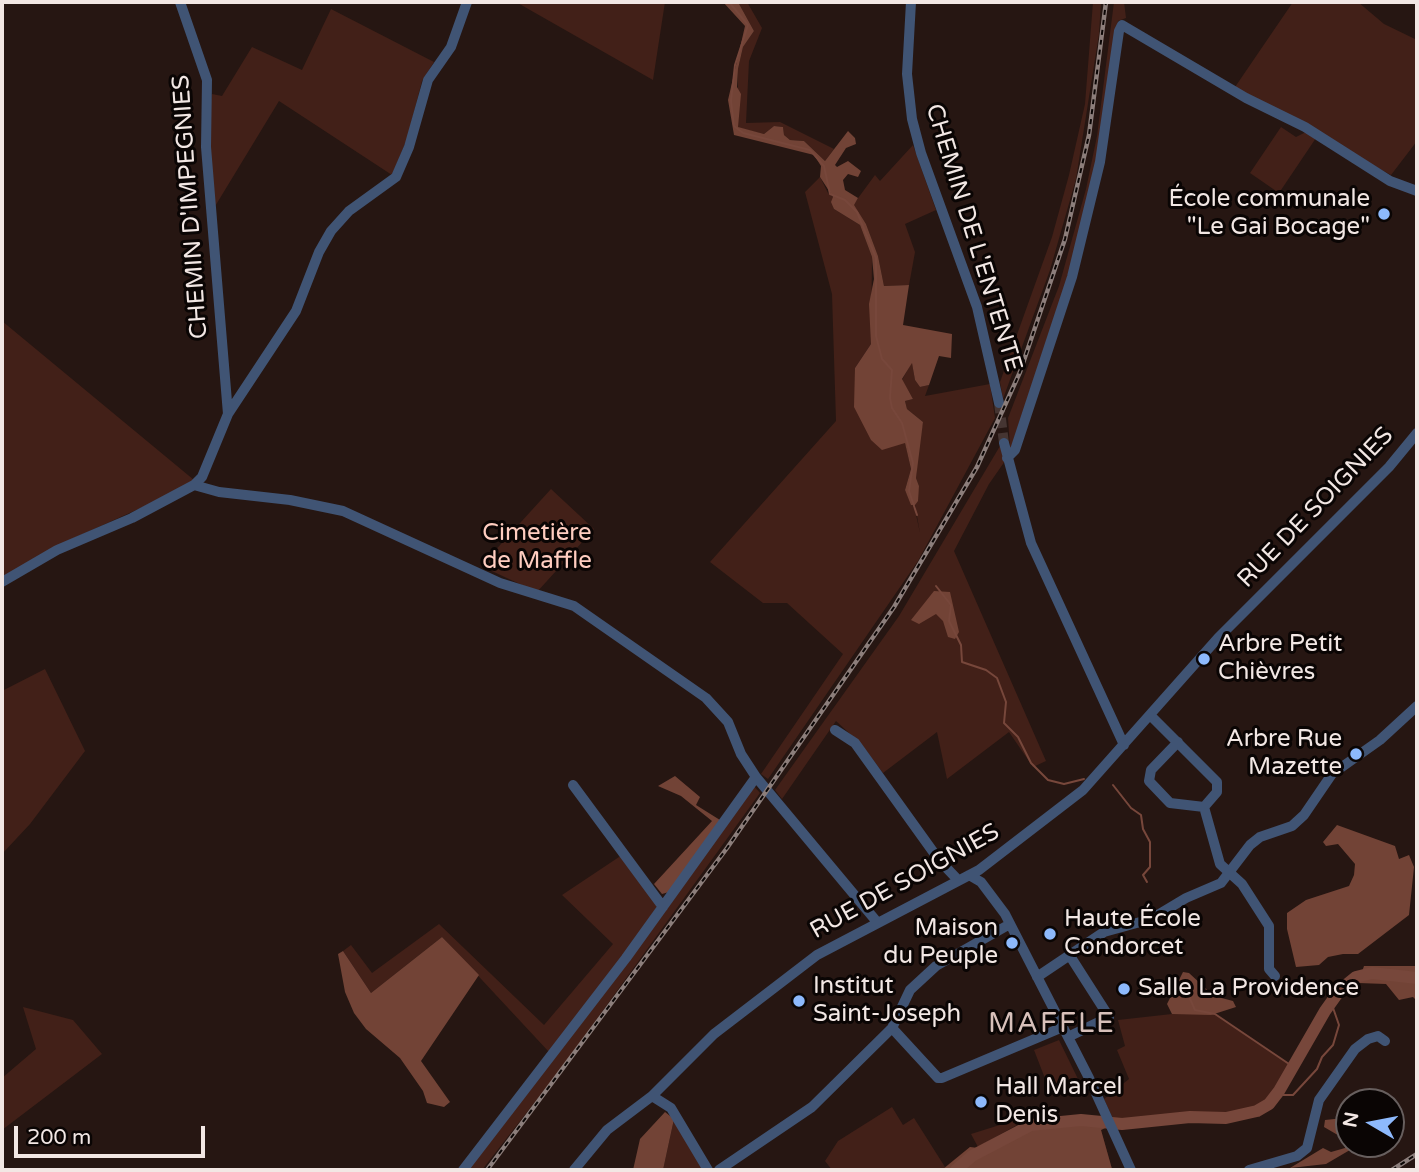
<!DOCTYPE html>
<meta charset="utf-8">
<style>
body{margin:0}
#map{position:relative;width:1419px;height:1172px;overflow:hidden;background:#261612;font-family:"Varela Round",sans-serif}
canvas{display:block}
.frame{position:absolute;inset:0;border:4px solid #f2e7e4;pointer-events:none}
.north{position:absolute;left:1335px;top:1088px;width:70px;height:70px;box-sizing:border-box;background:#0a0504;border:2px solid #675f5e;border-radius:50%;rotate:280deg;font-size:19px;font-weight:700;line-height:28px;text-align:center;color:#f2e7e4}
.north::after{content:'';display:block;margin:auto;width:24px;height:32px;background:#8db9fc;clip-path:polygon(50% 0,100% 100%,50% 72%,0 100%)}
.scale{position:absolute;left:14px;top:1126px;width:191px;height:32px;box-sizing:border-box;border:4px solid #f2e7e4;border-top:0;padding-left:9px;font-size:21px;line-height:24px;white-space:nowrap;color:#f2e7e4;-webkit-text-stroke:5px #0a0504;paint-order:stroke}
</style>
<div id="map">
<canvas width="1419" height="1172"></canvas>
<div class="frame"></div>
<div class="north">N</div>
<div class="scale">200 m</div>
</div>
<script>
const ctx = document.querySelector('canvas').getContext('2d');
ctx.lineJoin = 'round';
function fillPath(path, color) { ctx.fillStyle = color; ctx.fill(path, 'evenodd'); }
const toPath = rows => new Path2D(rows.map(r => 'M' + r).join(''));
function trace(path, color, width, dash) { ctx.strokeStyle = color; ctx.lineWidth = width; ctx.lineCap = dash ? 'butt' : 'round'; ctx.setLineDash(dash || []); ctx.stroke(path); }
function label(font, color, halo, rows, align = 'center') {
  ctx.font = font + ' "Varela Round",sans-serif'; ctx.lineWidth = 6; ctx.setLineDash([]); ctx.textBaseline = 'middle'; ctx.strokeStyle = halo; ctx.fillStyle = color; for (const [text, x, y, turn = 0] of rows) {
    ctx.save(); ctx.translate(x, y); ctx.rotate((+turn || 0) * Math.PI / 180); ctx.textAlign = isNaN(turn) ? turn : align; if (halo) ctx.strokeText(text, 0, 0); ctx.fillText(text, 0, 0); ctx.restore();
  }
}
fillPath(toPath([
 [516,2,665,2,653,80],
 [738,2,747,2,762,28,749,61,746,123,780,122,834,149,825,161,804,141,790,140,784,135,783,127,774,126,764,134,738,128,738,69,743,47,754,31],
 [1093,2,1101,2,1099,34,1076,179,1050,270,1003,399,1000,382,1052,237,1069,175,1085,104],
 [1114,2,1124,2,1126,18,1118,21,1103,138,1069,280,1013,448,1010,448,1008,418,1059,286,1086,189,1097,136],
 [1293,2,1358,2,1384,24,1417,40,1417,141,1391,175,1233,90],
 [331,9,434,62,422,81,407,139,392,175,279,101,214,208,208,122,212,94,222,96,252,47,302,70],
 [1281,127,1296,137,1306,132,1316,138,1279,193,1250,173],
 [913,145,936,210,905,224,915,252,909,285,884,286,878,256,866,224,853,205,875,175,880,181],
 [820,177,828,193,833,197,834,209,860,225,872,257,871,344,855,368,905,442,911,469,905,490,915,510,920,533,915,505,919,486,916,478,918,447,923,422,907,409,905,401,913,399,902,380,912,362,915,380,920,387,929,385,925,396,990,384,995,418,918,561,768,779,761,774,843,654,787,603,763,603,710,562,836,421,832,294,805,192],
 [2,321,194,480,154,502,63,543,2,578],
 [1000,446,1005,461,989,484,954,551,1046,761,1033,767,1009,732,947,779,937,732,883,773,862,745,836,721,782,799,775,790,899,616],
 [551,489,594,529,537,592,481,566],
 [45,669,85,751,30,824,2,854,2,691],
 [754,786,760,793,562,1067,482,1170,464,1170],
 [622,855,658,905,625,954,549,1052,442,937,371,993,343,951,351,945,372,973,439,924,544,1025,613,944,562,895],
 [23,1007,73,1020,102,1054,2,1130,2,1078,36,1049],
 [1172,1014,1215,1014,1292,1066,1269,1104,1245,1116,1114,1121,1104,1099,1129,1079,1117,1050,1125,1046,1118,1020],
 [1059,1040,1078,1079,1051,1094,1034,1050],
 [892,1107,903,1125,914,1118,945,1167,970,1147,984,1149,1031,1125,1081,1120,1104,1123,1107,1127,1101,1130,1112,1169,1119,1170,832,1170,825,1161,838,1141],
 [1022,1118,1024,1121,978,1147,971,1134],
 [674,1119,703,1170,663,1170]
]), '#422018');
fillPath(toPath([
 [723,2,738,2,754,31,743,47,738,69,737,87,741,94,738,127,764,134,774,126,783,127,784,135,790,140,804,141,825,161,848,131,855,138,856,144,846,148,835,165,837,167,848,161,861,171,858,177,848,174,843,180,845,190,858,198,854,205,866,224,878,256,884,286,909,285,903,325,952,334,951,358,939,356,929,385,920,387,915,380,912,363,902,379,913,399,905,401,907,409,923,422,916,478,919,486,918,501,915,505,911,505,905,490,911,469,905,443,882,450,871,440,854,407,855,368,871,344,869,304,874,279,872,257,860,225,834,209,831,202,833,197,820,177,821,166,814,155,734,135,728,100,745,26],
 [934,591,950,592,959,632,955,639,948,637,943,621,936,614,919,624,911,620],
 [675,776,700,797,696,805,720,820,669,892,662,894,654,884,712,821,681,796,658,786],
 [1337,825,1395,846,1399,859,1409,855,1414,867,1409,915,1358,954,1343,954,1328,957,1319,965,1296,967,1287,929,1287,913,1306,900,1349,886,1354,875,1355,864,1338,844,1326,846,1323,842],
 [442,937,479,975,421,1061,450,1102,444,1107,427,1103,423,1091,400,1058,366,1029,354,1013,345,992,338,954,343,951,371,993],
 [1364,966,1417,966,1417,1001,1413,997,1399,1000,1386,984,1358,983],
 [1183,972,1189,973,1214,996,1233,1001,1236,1007,1211,1015,1172,1014,1167,1004],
 [665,1112,674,1119,663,1170,633,1170,640,1139],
 [1344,1118,1349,1123,1349,1144,1357,1144,1355,1147,1326,1164,1290,1168,1323,1148,1331,1152,1345,1148,1348,1141,1324,1127,1325,1120],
 [1081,1120,1104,1123,1107,1127,1101,1130,1112,1169,1119,1170,942,1170,970,1147,984,1149,1031,1125]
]), '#724336');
trace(toPath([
 [729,2,748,25,735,65,731,101,734,126,743,133,810,150,824,166,830,194,845,200,857,212,876,258,876,336,882,359,892,370,890,398,892,408,902,423,913,463,909,491,917,515],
 [936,586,951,605,949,621,961,645,962,662,986,670,997,678,1006,702,1004,723,1018,737,1031,763,1048,780,1064,784,1084,779],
 [1113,785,1131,808,1141,815,1143,829,1150,842,1150,867,1143,875,1147,882],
 [1176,981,1187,992,1195,1010,1215,1014,1292,1066],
 [1276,1095,1293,1095,1317,1069,1322,1057,1333,1045,1339,1025,1331,1002]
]), '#77473b', 2);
trace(toPath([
 [956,1170,972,1156,1031,1125,1081,1120,1122,1124,1190,1117,1226,1118,1257,1111,1269,1104,1279,1091,1325,1011,1340,990,1356,977,1372,973,1417,978]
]), '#77473b', 12);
trace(toPath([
 [999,403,1004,443]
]), '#453532', 10, [10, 5]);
trace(toPath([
 [180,2,207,80,206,147,228,414],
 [911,2,907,74,912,119,921,153,977,307,999,403],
 [1004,443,1031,543,1124,745],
 [1007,458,1015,450,1072,277,1100,162,1119,31,1122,25,1246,98,1305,127,1390,181,1417,191],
 [194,485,202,477,228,414,296,311,319,252,331,231,349,211,396,177,409,147,428,80,451,47,467,2],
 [2,582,57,550,132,518,194,485,219,492,290,500,343,511,500,583,574,606,706,698,728,722,741,754,756,777,877,922],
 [1150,715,1217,782,1217,792,1204,807],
 [835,730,855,743,939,860,958,880],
 [1178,742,1151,770,1149,781,1170,803,1204,807],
 [573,785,663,907],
 [1204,807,1220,864,1242,884,1269,926,1269,969,1275,976],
 [969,875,981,882,1005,914,1089,1078,1131,1170],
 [1037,977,1104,932,1151,919,1186,898,1221,883,1250,845,1260,837,1292,826,1304,815,1332,774,1380,740,1417,706],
 [892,1028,938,1078,942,1078,1063,1027],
 [1068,1037,1109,1017,1070,956],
 [652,1096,671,1108,708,1170],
 [463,1170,626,958,756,777],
 [574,1170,607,1130,652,1096,714,1034,817,955,979,870,1083,790,1218,638,1389,467,1417,433],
 [719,1170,812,1107,892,1028,910,990,936,966,1010,924],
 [1249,1170,1297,1156,1307,1148,1319,1100,1355,1049,1368,1039,1378,1036,1385,1041]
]), '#405474', 10);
const rail = toPath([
 [487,1170,727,848,894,607,977,467,1020,372,1065,239,1089,135,1106,2],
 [1392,1170,1417,1154]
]);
trace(rail, '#8c7e7b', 4.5);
trace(rail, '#0a0504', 2, [5]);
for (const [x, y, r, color] of [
 [1384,214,7,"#8db9fc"],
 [1204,659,7,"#8db9fc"],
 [1356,754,7,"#8db9fc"],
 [1050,934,7,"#8db9fc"],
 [1012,943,7,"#8db9fc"],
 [1124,989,7,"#8db9fc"],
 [799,1001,7,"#8db9fc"],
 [981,1102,7,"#8db9fc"]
]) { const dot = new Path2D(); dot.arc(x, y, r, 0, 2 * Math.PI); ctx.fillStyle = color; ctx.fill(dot); trace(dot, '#0a0504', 2.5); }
label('24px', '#f2e7e4', '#0a0504', [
 ["École communale",1370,200,"right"],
 ["\"Le Gai Bocage\"",1370,228,"right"],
 ["Arbre Petit",1218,645],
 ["Chièvres",1218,673],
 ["Arbre Rue",1342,740,"right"],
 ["Mazette",1342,768,"right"],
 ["Haute École",1064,920],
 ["Condorcet",1064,948],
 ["Maison",998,929,"right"],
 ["du Peuple",998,957,"right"],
 ["Institut",813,987],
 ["Saint-Joseph",813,1015],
 ["Salle La Providence",1138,989],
 ["Hall Marcel",995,1088],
 ["Denis",995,1116]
], 'left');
label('24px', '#f2e7e4', '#0a0504', [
 ["CHEMIN D'IMPEGNIES",191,207,-94],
 ["CHEMIN DE L'ENTENTE",973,238,73],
 ["RUE DE SOIGNIES",1316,508,-46],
 ["RUE DE SOIGNIES",905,882,-29]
]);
label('24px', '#ffcdc0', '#0a0504', [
 ["Cimetière",537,534],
 ["de Maffle",537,562]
]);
ctx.letterSpacing = '2px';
label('28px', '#d7c0ba', '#0a0504', [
 ["MAFFLE",1052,1025]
]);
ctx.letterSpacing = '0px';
</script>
